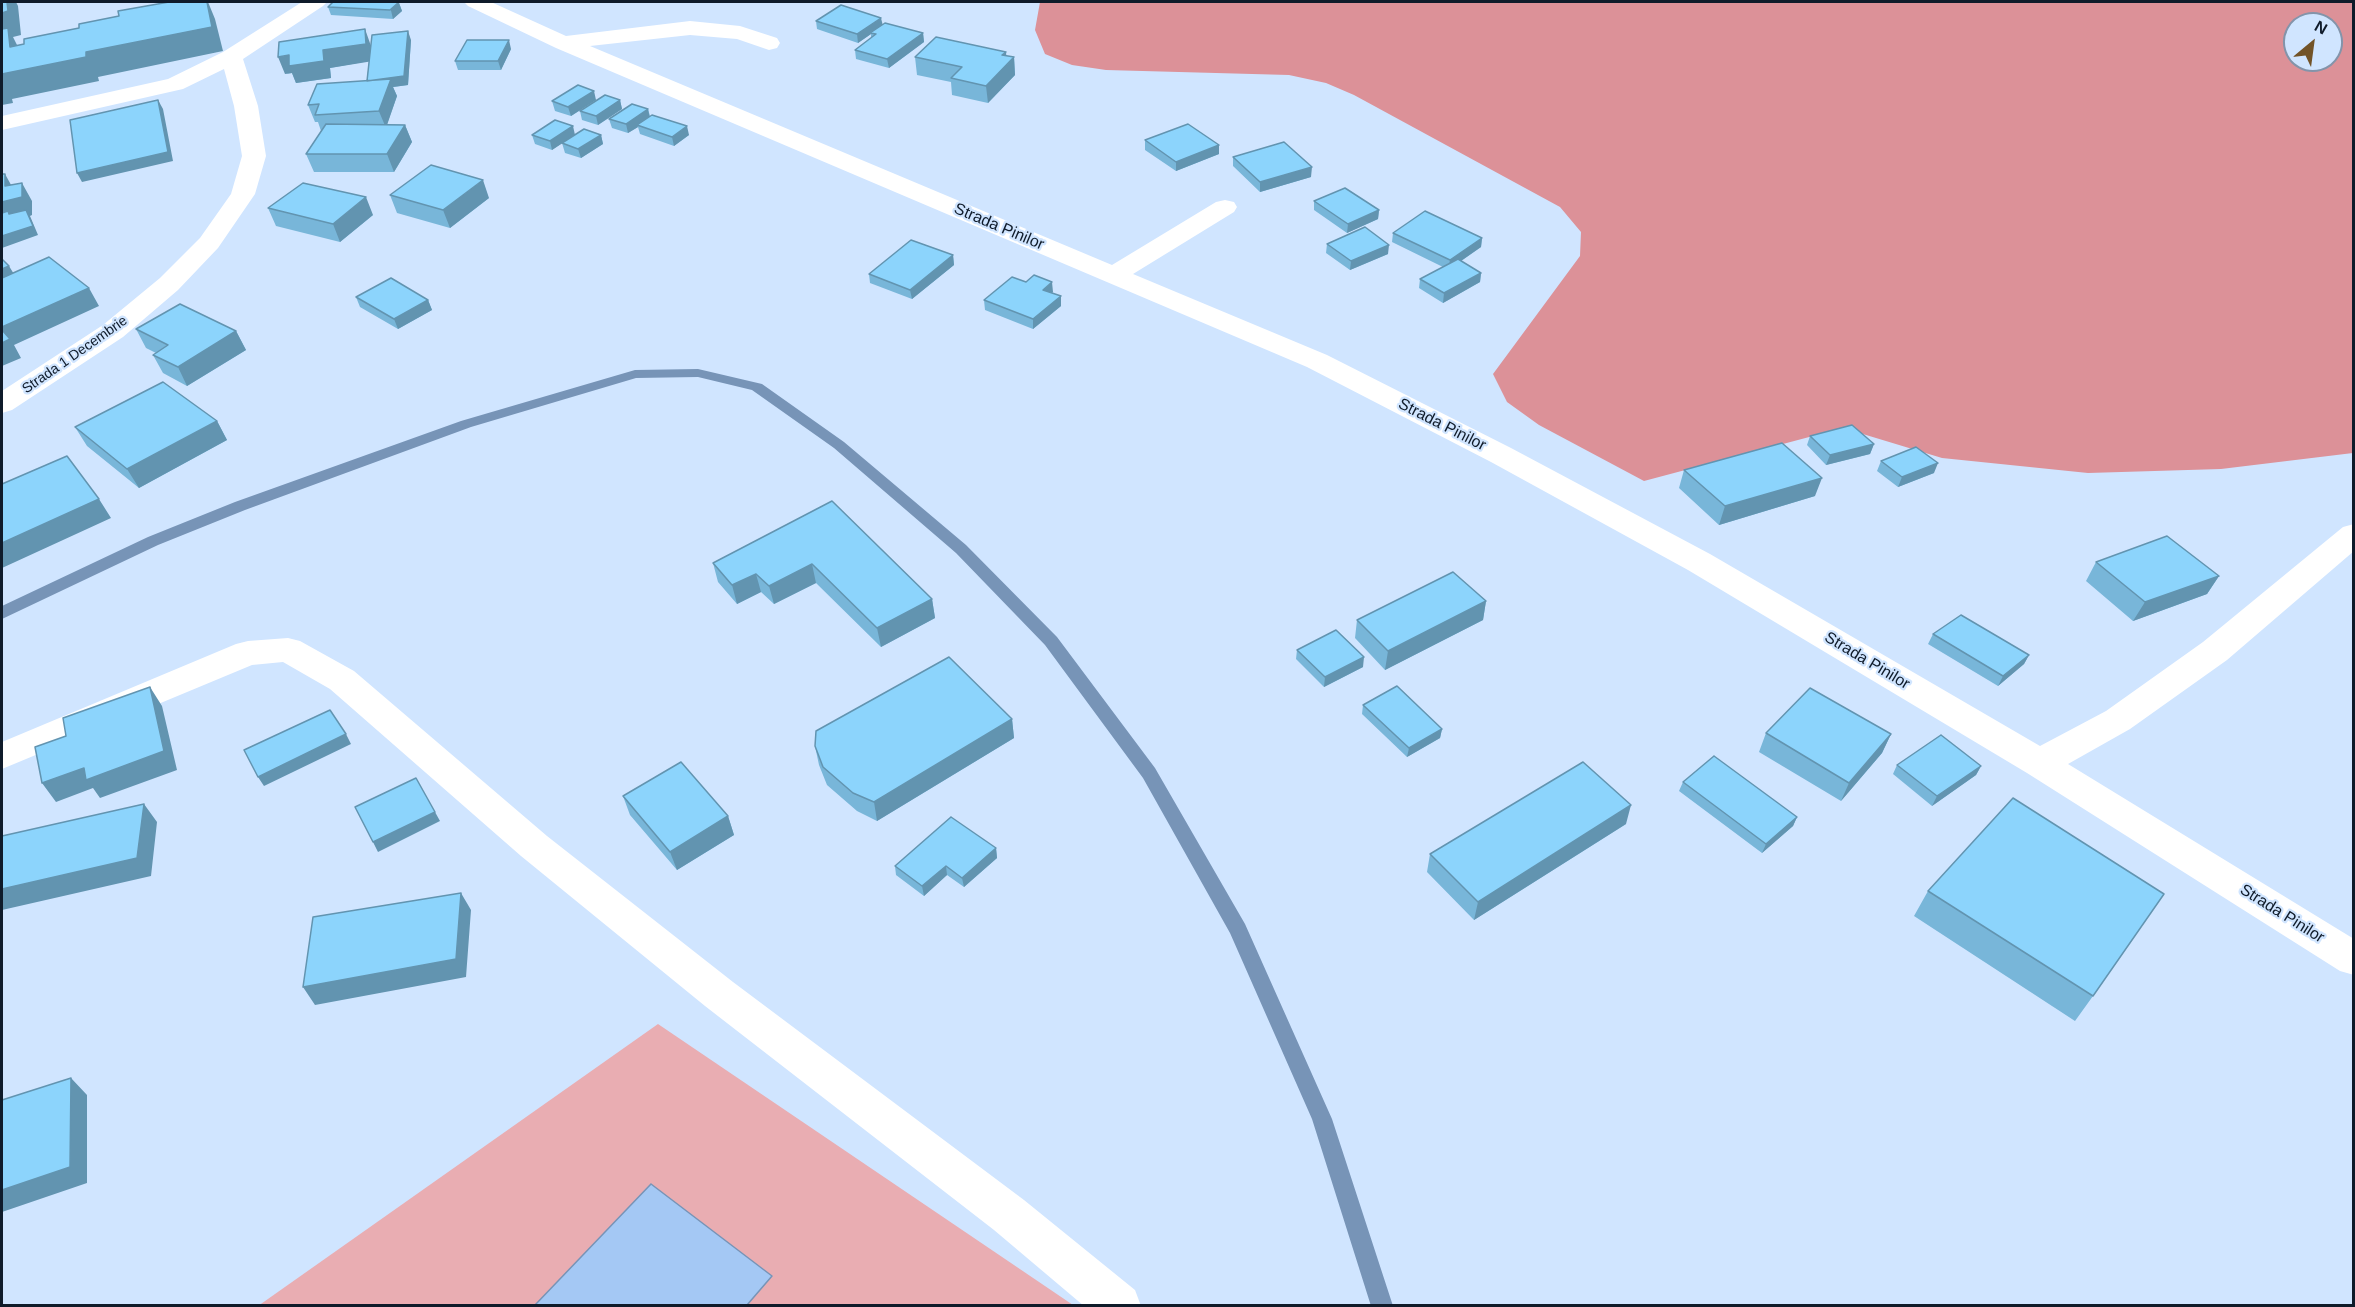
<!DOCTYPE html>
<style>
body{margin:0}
#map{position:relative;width:2355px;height:1307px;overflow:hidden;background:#d0e5ff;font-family:Helvetica,sans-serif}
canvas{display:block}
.frame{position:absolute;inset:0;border:3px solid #0f1b2a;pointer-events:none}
.north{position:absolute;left:2283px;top:12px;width:60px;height:60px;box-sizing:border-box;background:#d0e5ff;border:2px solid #8394aa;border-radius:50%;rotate:29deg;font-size:16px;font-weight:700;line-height:24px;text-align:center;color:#0f1b2a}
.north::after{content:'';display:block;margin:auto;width:21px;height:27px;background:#725328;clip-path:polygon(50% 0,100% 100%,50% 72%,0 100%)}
</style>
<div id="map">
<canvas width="2355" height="1307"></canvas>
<div class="frame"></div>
<div class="north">N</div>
</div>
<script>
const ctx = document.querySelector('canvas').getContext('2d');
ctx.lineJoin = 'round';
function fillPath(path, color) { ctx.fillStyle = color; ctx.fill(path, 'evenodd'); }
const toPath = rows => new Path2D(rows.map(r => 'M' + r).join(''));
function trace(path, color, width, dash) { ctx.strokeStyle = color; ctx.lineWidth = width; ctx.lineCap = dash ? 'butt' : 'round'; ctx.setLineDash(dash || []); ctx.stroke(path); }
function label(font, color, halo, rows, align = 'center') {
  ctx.font = font + ' Helvetica,sans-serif'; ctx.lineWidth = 4.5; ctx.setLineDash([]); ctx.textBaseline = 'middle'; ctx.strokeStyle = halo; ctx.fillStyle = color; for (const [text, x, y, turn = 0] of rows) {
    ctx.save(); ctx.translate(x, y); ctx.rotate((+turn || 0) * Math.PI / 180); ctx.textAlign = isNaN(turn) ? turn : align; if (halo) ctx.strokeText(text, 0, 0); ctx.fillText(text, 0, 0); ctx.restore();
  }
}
fillPath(toPath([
 [658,1024,1073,1305,258,1306]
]), '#e9adb2');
fillPath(toPath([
 [1040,2,2353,2,2353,453,2221,469,2088,473,1942,458,1843,428,1644,481,1539,425,1507,402,1493,374,1580,256,1581,232,1560,207,1354,95,1326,83,1289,75,1106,70,1072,65,1045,54,1035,30],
 [2295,24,2331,24,2331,60,2295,60]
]), '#dc9198');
const water = toPath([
 [651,1184,772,1276,747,1305,535,1305,651,1184]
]);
fillPath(water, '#a4c8f4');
trace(water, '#7794b7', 1.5);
fillPath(toPath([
 [698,369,762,384,844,442,966,545,1057,637,1155,768,1245,924,1332,1119,1393,1306,1371,1306,1312,1119,1230,933,1143,778,1045,645,956,553,834,448,752,390,698,377,636,378,471,427,245,510,158,545,2,619,2,606,148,537,235,502,461,421,635,370,698,369]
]), '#7794b7');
fillPath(toPath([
 [302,2,327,2,323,6,243,59,258,106,266,156,255,194,218,248,178,290,123,337,12,410,2,413,2,391,103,325,160,278,200,238,231,194,242,156,234,106,224,69,183,89,2,130,2,116,168,79,223,52,302,2],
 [464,2,491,2,566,36,690,21,740,26,777,38,780,43,777,48,769,50,737,39,690,35,590,46,1112,265,1216,202,1225,200,1234,202,1237,207,1234,212,1133,274,1327,355,1511,448,1710,554,2040,746,2106,711,2203,642,2343,527,2354,524,2354,551,2227,660,2130,729,2068,764,2354,939,2354,975,2340,971,2027,773,1688,570,1491,462,1307,367,556,48,468,6,464,2],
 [288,638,300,641,354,671,547,836,733,982,1024,1200,1135,1290,1141,1306,1084,1306,994,1230,705,1006,521,856,330,689,283,662,252,665,2,769,2,742,236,644,248,641,288,638]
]), '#fff');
fillPath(toPath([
 [399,3,402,11,393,19,331,15,328,7],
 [816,21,882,24,923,33,924,42,889,68,856,59,855,50,871,38,871,34,858,43,817,29],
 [411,40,408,85,393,87,397,96,387,124,405,125,412,142,394,172,314,172,306,154,321,131,318,122,315,122,308,105,367,80,369,61,330,68,331,78,296,83,292,73,285,74,371,45],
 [511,49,501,70,458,70,455,61],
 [1006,56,1014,57,1015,75,988,103,952,95,951,82,917,75,915,57],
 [596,100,571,116,555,111,552,101],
 [620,100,622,109,598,125,582,120,580,111],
 [648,109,650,116,689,135,674,146,640,134,638,127,628,133,612,128,609,119],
 [532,135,601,135,603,144,581,158,565,153,562,143,552,150,535,144],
 [1145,140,1219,145,1219,154,1176,171,1145,150],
 [1233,157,1311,177,1260,192,1233,166],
 [390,195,489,198,450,228,397,213],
 [1314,201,1379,210,1378,219,1347,233,1314,210],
 [268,208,373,215,340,242,276,226],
 [1393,233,1482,238,1481,247,1461,261,1481,273,1480,282,1443,303,1419,288,1420,279,1443,267,1392,242],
 [1327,244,1388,254,1350,270,1326,253],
 [953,255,954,265,912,299,870,283,869,274],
 [1053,292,1052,293,1061,296,1061,306,1033,329,985,310,984,300],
 [356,297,428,300,432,310,398,329,360,307],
 [136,329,236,331,246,350,187,386,163,373,153,355,156,353,146,348],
 [217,421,227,440,139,488,87,446,75,427],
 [1810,436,1874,444,1870,454,1826,465,1807,445],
 [1881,461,1934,473,1898,487,1877,471],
 [1684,470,1815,496,1719,525,1679,488],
 [832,501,932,599,935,618,881,647,816,583,774,604,761,592,737,604,718,582,713,563],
 [2096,562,2219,576,2207,594,2133,621,2086,581],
 [1486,601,1483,620,1385,670,1355,638,1357,620],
 [1933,634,2029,655,2024,664,1998,686,1928,644],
 [1297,650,1363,667,1324,687,1296,659],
 [1363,705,1442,729,1440,738,1407,757,1362,714],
 [1012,719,1014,738,877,821,857,811,827,785,819,765,815,746],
 [1766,733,1891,734,1882,753,1841,801,1759,752],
 [1897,765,1981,766,1976,775,1932,806,1893,774],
 [1683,782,1797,817,1793,826,1762,853,1679,791],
 [623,796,728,816,734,835,677,870,630,815],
 [1626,824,1474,920,1427,872,1430,854],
 [996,848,997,858,964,887,947,875,924,896,896,875,895,866],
 [1928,891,2093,996,2075,1021,1914,916]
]), '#78b6d9');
fillPath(toPath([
 [7,2,16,2,18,6,21,35,13,37,21,53,86,52,207,2,208,2,215,19,223,51,98,77,99,81,12,99,13,103,2,105,2,13],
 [389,2,400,2,399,3,402,11,393,19],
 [881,18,883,26,870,33,871,34,858,43,857,34],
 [365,29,371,46,373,61,330,68,331,78,296,83,292,73,285,74,278,57,323,50],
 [408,31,411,40,408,85,393,87,397,96,386,128,370,90],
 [923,33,924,42,889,68,887,59],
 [509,40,511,49,501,70,498,61],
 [1006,52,1007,65,1014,57,1015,75,988,103,986,86,1002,55],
 [594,91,596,100,571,116,568,107],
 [158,100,163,109,173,161,82,182,77,173],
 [620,100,622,109,598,125,596,116],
 [648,109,650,119,637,125,638,127,628,133,626,124],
 [405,125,412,142,394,172,387,154],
 [573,126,575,135,552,150,550,141],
 [687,126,689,135,674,146,672,137],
 [601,135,603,144,581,158,578,149],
 [1219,145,1219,154,1176,171,1176,162],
 [1312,167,1311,177,1260,192,1260,182],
 [5,174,15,192,22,183,32,201,32,215,30,216,38,235,2,248,2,202,5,186],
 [483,180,489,198,450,228,443,210],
 [366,197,373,215,340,242,333,224],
 [1379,210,1378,219,1347,233,1348,224],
 [1482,238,1481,247,1448,270,1450,260],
 [1389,245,1388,254,1350,270,1351,261],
 [953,255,954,265,912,299,910,290],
 [9,266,20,284,2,292,2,269],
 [1481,273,1480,282,1443,303,1444,293],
 [1052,282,1053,292,1044,299,1043,290],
 [89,288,99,306,14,345,21,358,2,366,2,327],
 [1061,296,1061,306,1033,329,1033,319],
 [428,300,432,310,398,329,394,319],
 [236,331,246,350,187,386,178,367],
 [217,421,227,440,139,488,127,469],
 [1874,444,1870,454,1826,465,1830,455],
 [1938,463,1934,473,1898,487,1902,477],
 [1822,478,1815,496,1719,525,1725,506],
 [99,499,111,518,2,568,2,543],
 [812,564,816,583,774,604,769,586],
 [756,574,761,592,737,604,732,585],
 [2219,576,2207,594,2133,621,2145,602],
 [932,599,935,618,881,647,877,628],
 [1486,601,1483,620,1385,670,1388,651],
 [2029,655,2024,664,1998,686,2003,676],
 [1364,657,1363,667,1324,687,1325,677],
 [150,687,162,706,177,770,100,798,93,788,56,802,42,783],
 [1012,719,1014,738,877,821,874,802],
 [1442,729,1440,738,1407,757,1409,748],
 [346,734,351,744,264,786,258,777],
 [1891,734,1882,753,1841,801,1849,783],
 [1981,766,1976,775,1932,806,1937,796],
 [144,804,157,822,151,876,2,910,2,889],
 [1631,805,1626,824,1474,920,1478,902],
 [435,812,440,821,378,852,373,842],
 [728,816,734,835,677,870,670,852],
 [1797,817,1793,826,1762,853,1766,844],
 [996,848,997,858,964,887,962,878],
 [946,866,947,875,924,896,922,886],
 [461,893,471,910,466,977,315,1005,303,987],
 [71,1078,87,1095,87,1183,2,1212,2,1190]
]), '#6294b0');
const building = toPath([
 [2,2,7,2,8,11,2,13,2,2],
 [169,2,207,2,212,27,86,52,86,57,2,74,2,29,8,28,10,47,24,44,24,39,79,28,79,24,119,16,118,11,169,2],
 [333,2,399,2,390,10,328,7,333,2],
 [841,5,881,18,857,34,816,21,841,5],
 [885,23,923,33,887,59,855,50,876,34,870,33,885,23],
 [365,29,366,44,323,50,324,61,289,66,289,55,278,57,279,42,365,29],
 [408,31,404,76,367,81,372,35,408,31],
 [936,37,1006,52,1002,55,1014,57,986,86,951,78,962,67,915,57,936,37],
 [467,40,509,40,498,61,455,61,467,40],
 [391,79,379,111,315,115,319,104,308,105,317,84,391,79],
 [578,85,594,91,568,107,552,101,578,85],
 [605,95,620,100,596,116,580,111,605,95],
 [158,100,168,152,77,173,70,120,158,100],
 [632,104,648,109,626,124,609,119,632,104],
 [652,115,687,126,672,137,637,125,652,115],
 [555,120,573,126,550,141,532,135,555,120],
 [326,124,405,125,387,154,306,154,326,124],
 [1188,124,1219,145,1176,162,1145,140,1188,124],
 [584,129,601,135,578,149,562,143,584,129],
 [1284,142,1312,167,1260,182,1233,157,1284,142],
 [431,165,483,180,443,210,390,195,431,165],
 [2,174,5,174,5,186,22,183,22,197,2,202,2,174],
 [303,183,366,197,333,224,268,208,303,183],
 [1345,188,1379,210,1348,224,1314,201,1345,188],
 [26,210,33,226,2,236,2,213,8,211,9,214,26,210],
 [1425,211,1482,238,1450,260,1393,233,1425,211],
 [1365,227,1389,245,1351,261,1327,244,1365,227],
 [911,240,953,255,910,290,869,274,911,240],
 [49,257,89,288,2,327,2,278,49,257],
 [2,259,9,266,2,269,2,259],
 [1458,259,1481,273,1444,293,1420,279,1458,259],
 [1034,275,1052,282,1043,290,1061,296,1033,319,984,300,1012,277,1026,282,1034,275],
 [391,278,428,300,394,319,356,297,391,278],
 [180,304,236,331,178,367,153,355,168,345,136,329,180,304],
 [2,330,10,339,2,343,2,330],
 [163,382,217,421,127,469,75,427,163,382],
 [1852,425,1874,444,1830,455,1810,436,1852,425],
 [1782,443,1822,478,1725,506,1684,470,1782,443],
 [1916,447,1938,463,1902,477,1881,461,1916,447],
 [67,456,99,499,2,543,2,484,67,456],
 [832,501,932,599,877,628,812,564,769,586,756,574,732,585,713,563,832,501],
 [2167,536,2219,576,2145,602,2096,562,2167,536],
 [1453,572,1486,601,1388,651,1357,620,1453,572],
 [1961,615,2029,655,2003,676,1933,634,1961,615],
 [1336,630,1364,657,1325,677,1297,650,1336,630],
 [949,657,1012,719,874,802,853,793,823,767,815,746,816,731,949,657],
 [1397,686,1442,729,1409,748,1363,705,1397,686],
 [150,687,164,751,86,780,84,768,42,783,35,747,66,736,63,718,150,687],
 [1810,688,1891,734,1849,783,1766,733,1810,688],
 [330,710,346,734,258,777,244,750,330,710],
 [1941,735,1981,766,1937,796,1897,765,1941,735],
 [1714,756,1797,817,1766,844,1683,782,1714,756],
 [681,762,728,816,670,852,623,796,681,762],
 [1583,762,1631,805,1478,902,1430,854,1583,762],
 [416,778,435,812,373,842,355,807,416,778],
 [2013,798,2164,894,2093,996,1928,891,2013,798],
 [144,804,137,858,2,889,2,836,144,804],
 [951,817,996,848,962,878,946,866,922,886,895,866,951,817],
 [461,893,456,959,303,987,313,917,461,893],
 [71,1078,70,1167,2,1190,2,1100,71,1078]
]);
fillPath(building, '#8cd4fc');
trace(building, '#6294b0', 1.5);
label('14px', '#0f1b2a', '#d0e5ff', [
 ["Strada 1 Decembrie",75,355,-35]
]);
label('16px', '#0f1b2a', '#d0e5ff', [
 ["Strada Pinilor",999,227,23],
 ["Strada Pinilor",1442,425,27],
 ["Strada Pinilor",1867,661,31],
 ["Strada Pinilor",2282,914,32]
]);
</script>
